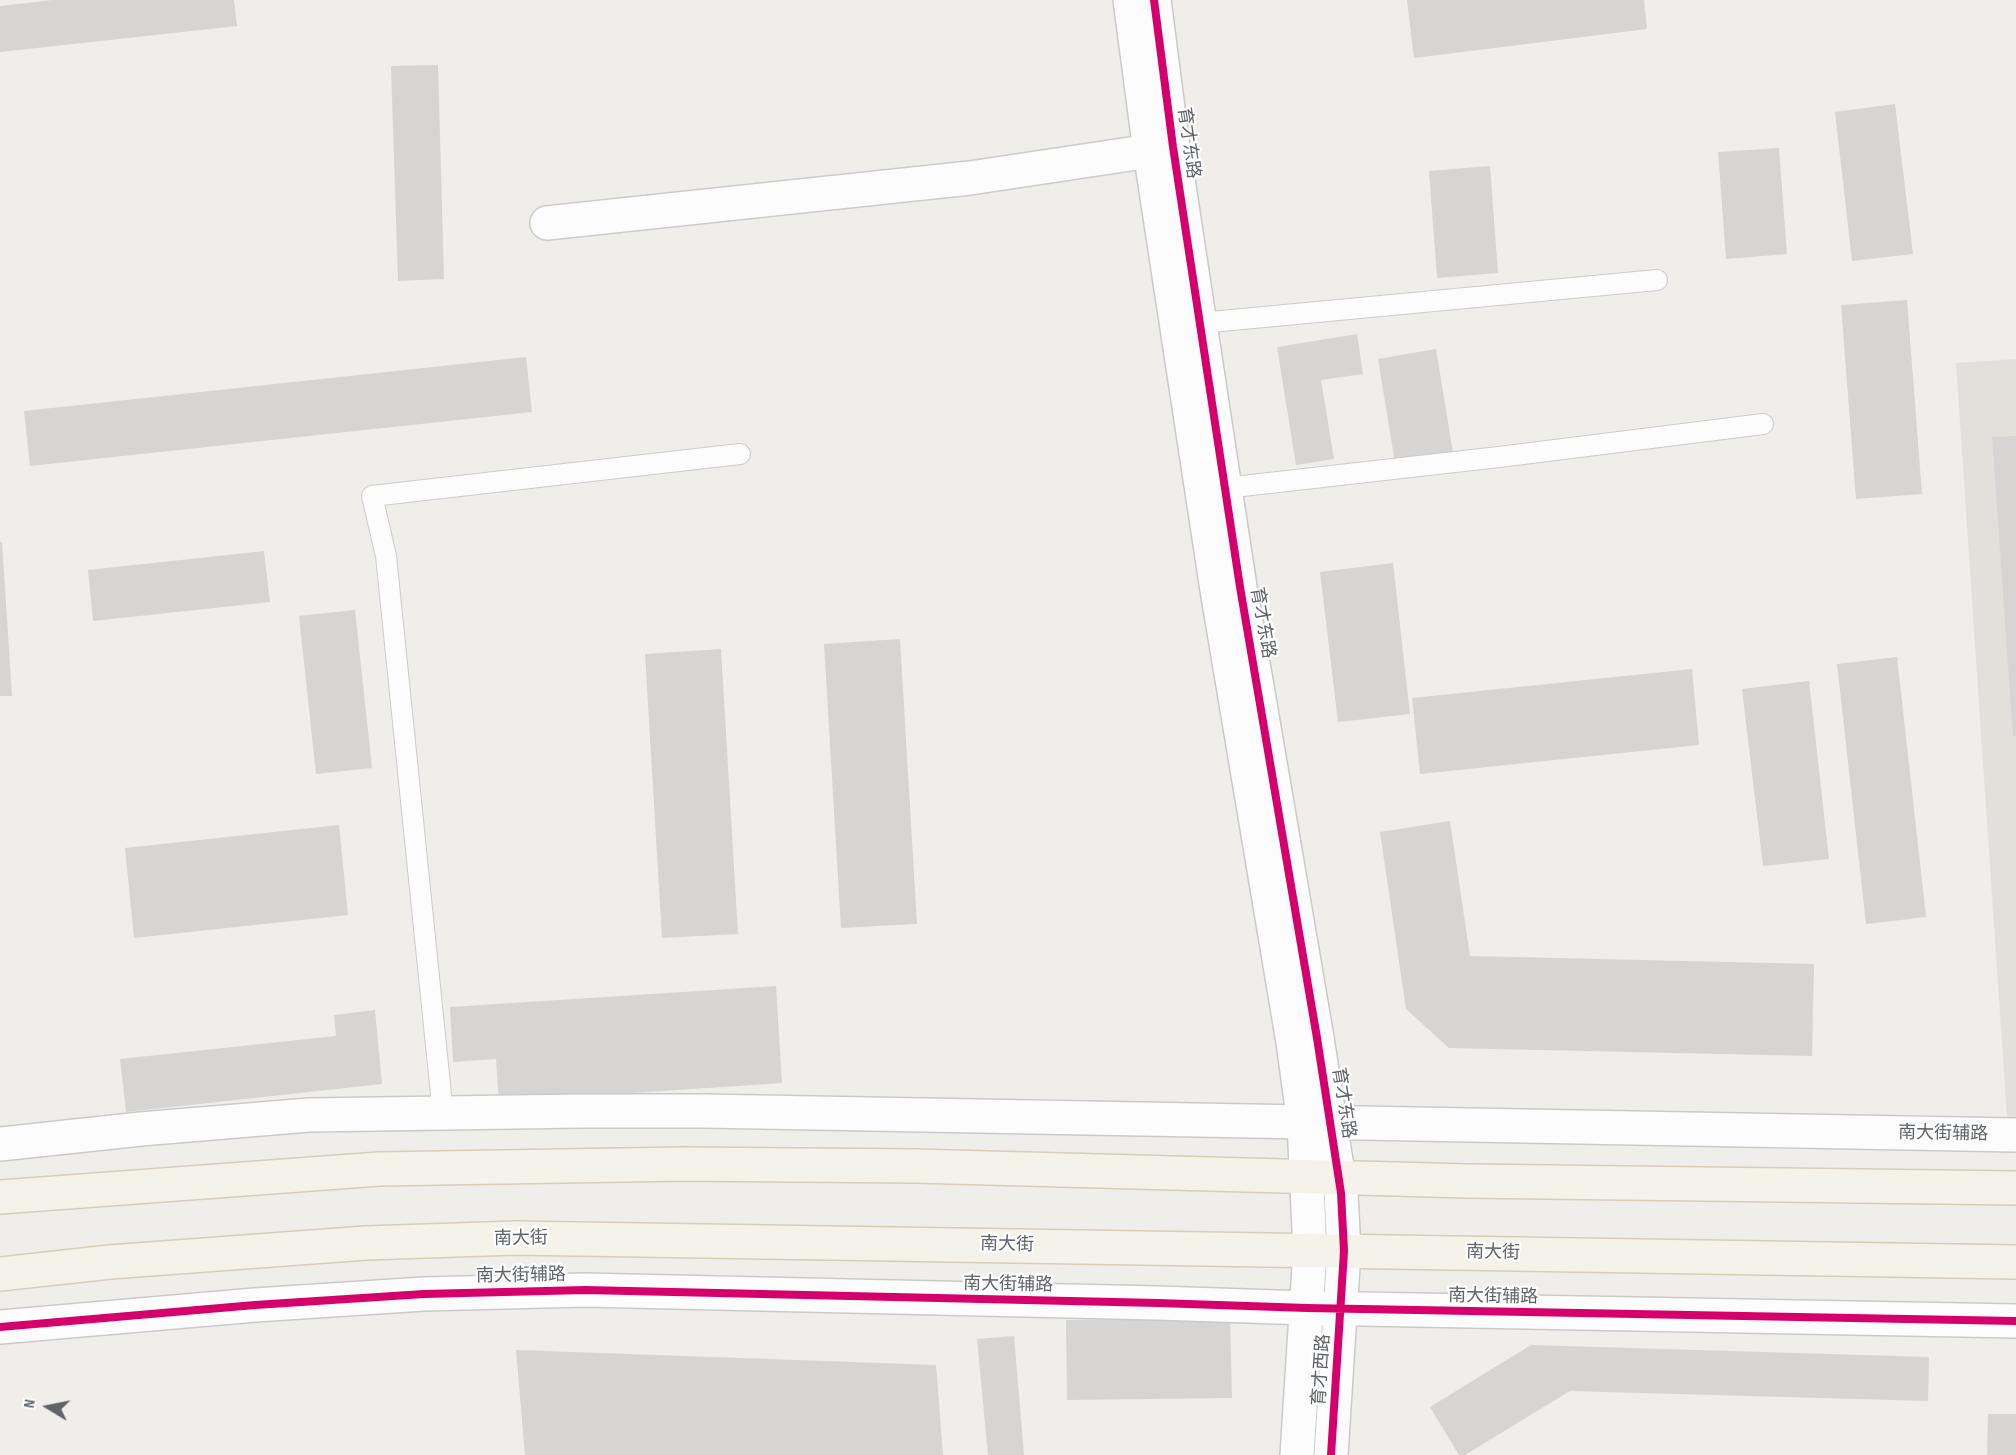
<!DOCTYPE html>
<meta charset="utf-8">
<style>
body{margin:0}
#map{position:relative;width:2016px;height:1455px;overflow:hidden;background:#efeeea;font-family:"Sofia Sans Condensed",sans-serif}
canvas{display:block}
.north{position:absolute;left:18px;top:1377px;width:60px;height:60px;-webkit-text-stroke:4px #fff;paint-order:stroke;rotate:280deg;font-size:16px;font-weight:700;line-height:24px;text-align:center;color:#5f6368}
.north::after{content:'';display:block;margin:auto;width:21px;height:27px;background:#5f6368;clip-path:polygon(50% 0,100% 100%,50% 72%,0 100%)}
</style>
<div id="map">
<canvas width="2016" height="1455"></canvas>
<div class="north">N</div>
</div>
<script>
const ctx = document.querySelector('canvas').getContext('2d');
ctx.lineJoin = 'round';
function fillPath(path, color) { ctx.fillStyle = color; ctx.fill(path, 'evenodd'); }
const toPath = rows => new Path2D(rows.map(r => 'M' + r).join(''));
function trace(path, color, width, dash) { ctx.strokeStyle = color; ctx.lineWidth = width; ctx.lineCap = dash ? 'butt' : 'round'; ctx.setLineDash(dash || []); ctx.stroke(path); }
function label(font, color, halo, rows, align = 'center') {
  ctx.font = font + ' "Sofia Sans Condensed","Noto Sans SC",sans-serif'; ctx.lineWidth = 4.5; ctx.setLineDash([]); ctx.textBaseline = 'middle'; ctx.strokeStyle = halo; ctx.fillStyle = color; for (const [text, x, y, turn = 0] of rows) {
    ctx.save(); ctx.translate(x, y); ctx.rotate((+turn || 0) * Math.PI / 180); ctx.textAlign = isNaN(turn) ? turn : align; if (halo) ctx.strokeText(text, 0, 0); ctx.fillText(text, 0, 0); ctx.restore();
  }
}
fillPath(toPath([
 [2016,359,2016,1117,2007,1117,1956,363]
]), '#e2e0da');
fillPath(toPath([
 [52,0,234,0,237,26,0,52,0,6],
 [1407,0,1644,0,1647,29,1414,58],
 [438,65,444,279,398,281,391,66],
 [1895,104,1913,254,1852,261,1835,112],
 [1779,148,1787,254,1726,259,1718,152],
 [1490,166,1498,273,1437,278,1429,171],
 [1907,300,1922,494,1856,499,1841,305],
 [1357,334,1363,374,1321,380,1334,459,1296,465,1277,347],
 [1436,349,1453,453,1395,463,1378,359],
 [526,357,532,412,30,466,24,411],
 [2016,436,2016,736,2013,736,1992,437],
 [0,542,2,542,12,696,0,696],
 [264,551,270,602,93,621,88,570],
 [1393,563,1410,714,1338,722,1320,572],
 [355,610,372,768,316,774,299,616],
 [900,639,917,924,841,928,824,644],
 [721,649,738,934,662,938,645,654],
 [1897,657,1926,917,1866,924,1837,664],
 [1692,669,1699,745,1420,774,1412,698],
 [1809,681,1829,859,1763,866,1742,689],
 [1450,821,1470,956,1814,964,1812,1056,1449,1048,1406,1009,1380,832],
 [339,825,348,915,134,938,125,848],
 [776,986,782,1083,499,1102,496,1059,453,1062,450,1007],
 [375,1010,382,1084,126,1112,120,1059,336,1036,334,1015],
 [1230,1318,1232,1398,1067,1400,1066,1320],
 [1014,1336,1024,1455,988,1455,977,1339],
 [1531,1345,1929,1357,1928,1401,1570,1391,1465,1455,1459,1455,1430,1407],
 [516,1350,936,1365,943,1455,525,1455],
 [1988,1414,2016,1414,2016,1455,1987,1455]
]), '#d6d5d3');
const lane = toPath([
 [1200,323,1657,280],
 [1225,488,1499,457,1763,424],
 [443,1114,386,556,372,496,740,454]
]);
const street = toPath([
 [547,223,970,178,1150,151]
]);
const secondary = toPath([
 [1130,0,1150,151,1217,590,1293,1042,1304,1123,1310,1251,1297,1455],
 [1154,0,1173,147,1240,587,1317,1038,1341,1193,1344,1251,1331,1455],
 [0,1144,141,1129,309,1115,582,1111,705,1111,2016,1135],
 [0,1327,255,1305,424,1294,585,1290,1158,1303,1307,1308,2016,1321]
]);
const primary = toPath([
 [0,1197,379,1169,683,1164,915,1166,1468,1181,2016,1188],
 [0,1274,110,1262,366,1243,516,1238,2016,1262]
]);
trace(lane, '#cbcccc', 22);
trace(street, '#cbcccc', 36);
trace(secondary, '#cacacb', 36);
trace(primary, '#d7ceb8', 36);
trace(lane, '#fdfcfc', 20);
trace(street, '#fdfcfc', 33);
trace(secondary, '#fdfcfc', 33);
trace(primary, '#f4f2e9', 33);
trace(toPath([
 [1154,0,1173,147,1240,587,1317,1038,1341,1193,1344,1251,1331,1455],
 [0,1327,255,1305,424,1294,585,1290,1158,1303,1307,1308,2016,1321]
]), '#d6006c', 8);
label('18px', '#5f6368', '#fff', [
 ["育才东路",1188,143,82],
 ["育才东路",1262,623,80],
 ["育才东路",1343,1103,81],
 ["南大街辅路",1943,1134,1],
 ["南大街",521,1239,-1],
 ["南大街",1007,1245,1],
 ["南大街",1493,1253,1],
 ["南大街辅路",521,1276,-1],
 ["南大街辅路",1008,1285,1],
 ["南大街辅路",1493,1297,1],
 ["育才西路",1322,1370,-86]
]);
</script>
